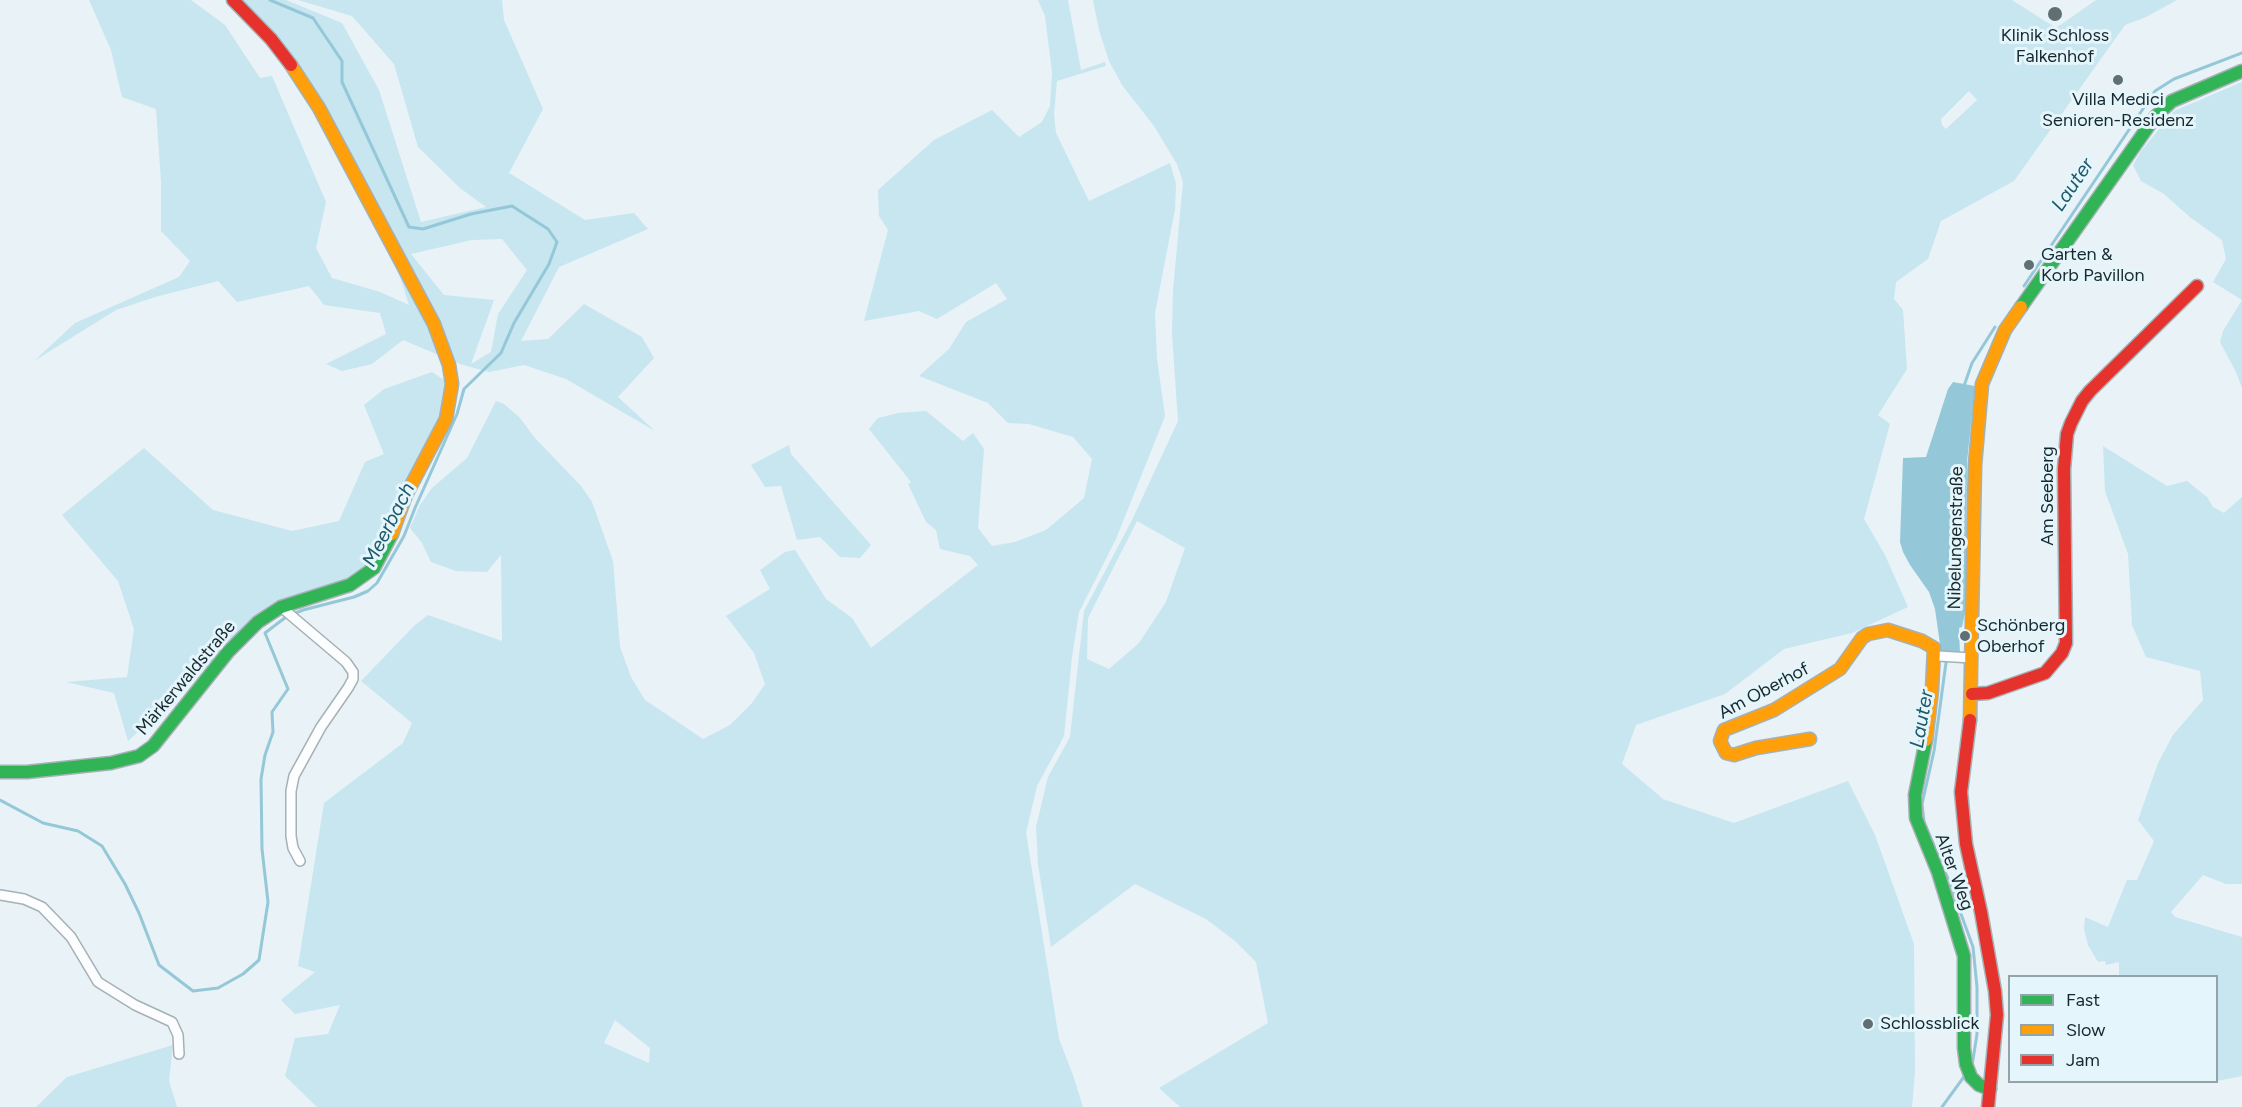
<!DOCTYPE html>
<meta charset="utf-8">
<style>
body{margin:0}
#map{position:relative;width:2242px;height:1107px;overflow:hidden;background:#e9f2f6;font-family:Figtree,sans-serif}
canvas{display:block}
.legend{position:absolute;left:2008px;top:975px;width:210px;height:108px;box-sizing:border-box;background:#e4f5fb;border:2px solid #92a3a9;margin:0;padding:8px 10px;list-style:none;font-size:18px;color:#18292e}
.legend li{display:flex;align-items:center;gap:12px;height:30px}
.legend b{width:30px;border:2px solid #92a3a9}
</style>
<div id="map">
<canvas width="2242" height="1107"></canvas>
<ul class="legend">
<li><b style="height:8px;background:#30b455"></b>Fast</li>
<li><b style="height:8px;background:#ff9f0a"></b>Slow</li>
<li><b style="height:8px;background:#e5322d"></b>Jam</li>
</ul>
</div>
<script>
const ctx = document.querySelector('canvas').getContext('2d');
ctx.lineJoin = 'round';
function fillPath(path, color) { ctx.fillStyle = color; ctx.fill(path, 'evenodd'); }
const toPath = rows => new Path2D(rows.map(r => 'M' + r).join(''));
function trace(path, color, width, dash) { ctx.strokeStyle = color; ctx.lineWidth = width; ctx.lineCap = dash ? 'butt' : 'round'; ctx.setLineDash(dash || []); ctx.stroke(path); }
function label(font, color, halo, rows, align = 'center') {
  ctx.font = font + ' Figtree,sans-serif'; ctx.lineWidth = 6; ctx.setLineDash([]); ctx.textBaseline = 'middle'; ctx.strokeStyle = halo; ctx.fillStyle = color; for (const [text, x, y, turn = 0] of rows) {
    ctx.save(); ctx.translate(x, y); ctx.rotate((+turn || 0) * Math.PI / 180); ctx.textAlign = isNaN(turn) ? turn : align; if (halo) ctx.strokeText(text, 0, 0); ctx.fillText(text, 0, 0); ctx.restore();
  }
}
fillPath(toPath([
 [89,0,191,0,225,25,260,78,272,76,326,202,316,248,332,278,380,292,409,305,400,277,350,158,324,106,285,46,240,0,286,0,342,23,379,90,421,222,486,207,460,188,418,147,394,64,352,16,298,0,502,0,504,20,543,109,509,173,585,220,634,213,648,229,559,267,521,341,548,339,584,304,642,337,654,358,618,397,655,431,566,379,524,365,489,372,460,364,403,340,372,364,342,371,326,364,386,334,380,313,324,305,309,286,237,302,218,281,155,297,116,310,34,361,75,323,179,277,190,261,161,231,161,182,156,109,122,97,111,50],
 [502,239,527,270,498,314,491,352,471,364,494,300,444,295,411,254,472,240],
 [1038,0,1068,0,1081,70,1105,62,1106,66,1057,81,1054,114,1056,133,1089,201,1170,163,1176,184,1175,209,1155,313,1157,359,1165,416,1116,539,1079,612,1072,657,1064,736,1037,786,1026,833,1059,1039,1073,1075,1083,1107,317,1107,285,1076,295,1038,328,1034,340,1005,295,1014,281,1000,315,972,298,966,324,803,403,743,412,723,361,681,415,625,428,615,502,641,501,555,487,572,456,571,431,562,422,543,410,528,420,505,432,488,467,458,496,401,504,404,520,418,535,438,581,486,592,502,613,561,620,647,631,677,645,700,703,739,730,725,752,703,765,684,754,653,726,616,770,589,760,570,785,552,795,550,826,599,852,618,871,648,978,565,970,556,940,549,936,530,926,522,908,484,911,482,869,429,878,418,898,413,926,411,963,441,973,433,984,449,978,528,992,546,1015,542,1046,530,1084,498,1092,459,1073,437,1029,424,1008,423,988,403,919,376,949,349,966,322,1007,299,996,283,937,319,919,311,864,321,888,230,879,216,878,190,934,140,992,110,1019,137,1042,122,1050,106,1052,72,1045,16],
 [615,1020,650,1048,649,1063,604,1043],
 [1093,0,2012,0,2056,28,2096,0,2177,0,2146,17,2125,25,2014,181,1941,221,1928,259,1896,282,1894,299,1903,310,1907,369,1878,415,1890,424,1864,519,1885,555,1908,607,1852,633,1784,649,1725,694,1636,725,1622,764,1663,799,1734,823,1848,781,1875,835,1914,944,1915,1072,1912,1107,1180,1107,1159,1088,1268,1023,1256,962,1235,941,1206,919,1135,884,1051,947,1038,864,1036,827,1048,777,1070,737,1084,611,1132,520,1178,421,1172,334,1173,290,1183,182,1177,164,1154,126,1122,85,1109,61,1099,30],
 [1969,91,1977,100,1946,129,1942,125,1941,119],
 [1137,521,1185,548,1166,602,1139,643,1109,669,1087,659,1088,618],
 [2242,82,2242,388,2236,372,2220,342,2223,331,2242,300,2213,282,2226,259,2222,240,2191,218,2164,194,2141,181,2133,165,2141,151,2174,111],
 [432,372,447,382,443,416,383,555,340,585,273,604,128,741,114,693,66,682,127,677,134,629,118,581,62,515,144,448,213,510,292,531,339,521,365,462,384,454,364,405,384,389],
 [789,445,791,454,871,545,860,558,840,557,820,537,797,540,781,486,765,487,751,465],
 [2103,446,2167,486,2187,481,2207,497,2213,507,2224,513,2242,497,2242,884,2226,884,2203,875,2171,912,2175,917,2242,937,2242,1076,2217,1081,2216,976,2119,976,2119,962,2106,965,2105,961,2098,962,2088,945,2084,929,2085,917,2108,927,2127,880,2137,880,2154,841,2138,820,2158,763,2173,735,2203,700,2200,671,2146,657,2132,625,2128,554,2105,491],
 [173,1045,169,1081,177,1107,36,1107,67,1077]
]), '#c7e6f0');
fillPath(toPath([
 [1953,382,1975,386,1967,462,1966,608,1962,627,1959,628,1960,653,1941,651,1935,609,1929,592,1910,565,1903,552,1900,542,1903,458,1926,457,1948,389]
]), '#94c8d8');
trace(toPath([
 [2024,286,2155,91,2174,79,2242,53],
 [1964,386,1972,363,1995,327],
 [1948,648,1934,751,1922,804,1924,822,1949,881,1973,947,1977,987,1977,1034,1972,1066],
 [0,800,43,823,78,831,102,846,125,884,139,913,159,965,193,991,218,988,243,974,259,960,268,902,262,849,261,779,265,755,273,732,272,712,288,689,265,633,286,617,303,610,354,597,368,591,377,583,404,536,415,508,457,414,464,389,501,353,514,323,549,264,557,242,548,229,512,206,471,214,423,229,409,227,342,82,342,61,313,18,270,0],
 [1942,1107,1966,1074]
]), '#94c8d8', 3);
const street = toPath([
 [281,607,346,662,353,672,353,679,348,688,321,727,294,776,291,791,291,836,293,848,300,861],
 [1938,656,1972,658],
 [0,895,24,899,42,907,71,937,98,982,135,1005,172,1022,178,1035,179,1054]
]);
const fast = toPath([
 [2021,307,2155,117,2172,101,2242,71],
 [1926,740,1915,795,1916,818,1938,872,1964,956,1964,1048,1966,1064,1971,1077,1979,1085,1990,1089],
 [0,772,27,772,111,763,139,756,153,746,228,652,258,622,281,607,350,585,374,568,392,534]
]);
const slow = toPath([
 [291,65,319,108,434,324,449,365,452,384,446,419,406,495,392,534],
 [1970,720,1975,465,1982,384,2005,330,2021,307],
 [1810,739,1756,748,1734,755,1726,753,1720,741,1724,730,1774,710,1840,669,1862,638,1868,634,1888,630,1922,641,1934,648,1932,690,1926,740]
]);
const jam = toPath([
 [233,0,271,39,291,65],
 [1972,694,1988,693,2045,673,2062,653,2066,643,2064,469,2067,434,2071,423,2082,401,2090,391,2197,286],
 [1970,720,1961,792,1966,844,1981,912,1995,991,1997,1015,1988,1107]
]);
trace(street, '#a5b1b5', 12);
trace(fast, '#a5b1b5', 15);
trace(slow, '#a5b1b5', 15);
trace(jam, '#a5b1b5', 15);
trace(street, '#fcfdfe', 9);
trace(fast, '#30b455', 12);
trace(slow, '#ff9f0a', 12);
trace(jam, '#e5322d', 12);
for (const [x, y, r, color] of [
 [2055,14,8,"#616f74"],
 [2118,80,6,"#616f74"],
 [2029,265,6,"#616f74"],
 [1965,636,6,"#616f74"],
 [1868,1024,6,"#616f74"]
]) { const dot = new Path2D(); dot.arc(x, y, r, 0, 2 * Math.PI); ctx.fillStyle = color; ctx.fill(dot); trace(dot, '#e4f5fb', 2); }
label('18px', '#18292e', '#e4f5fb', [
 ["Klinik Schloss",2055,36,"center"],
 ["Falkenhof",2055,57,"center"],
 ["Villa Medici",2118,100,"center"],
 ["Senioren-Residenz",2118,121,"center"],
 ["Garten &",2041,255],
 ["Korb Pavillon",2041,276],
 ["Schönberg",1977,626],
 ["Oberhof",1977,647],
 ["Schlossblick",1880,1024]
], 'left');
label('18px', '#18292e', '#e4f5fb', [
 ["Am Seeberg",2048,496,-90],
 ["Nibelungenstraße",1956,538,-89],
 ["Märkerwaldstraße",186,678,-50],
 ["Am Oberhof",1764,691,-28],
 ["Alter Weg",1954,872,70]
]);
label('italic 20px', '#205a6a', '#e4f5fb', [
 ["Lauter",2073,185,-56],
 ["Meerbach",389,525,-63],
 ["Lauter",1922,719,-80]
]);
</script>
